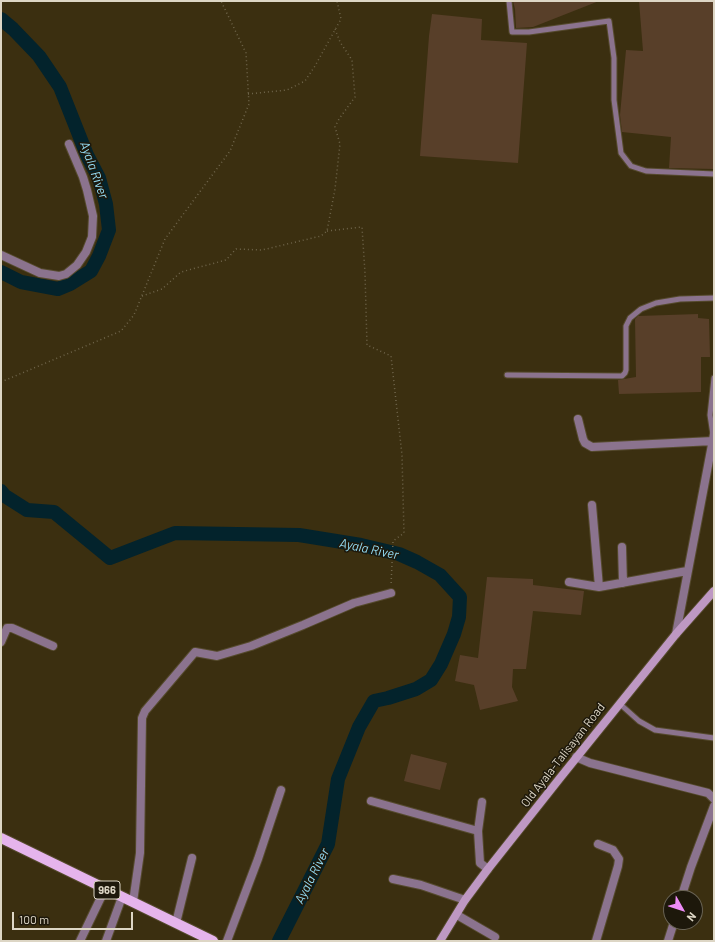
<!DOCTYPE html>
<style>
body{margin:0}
#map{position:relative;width:715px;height:942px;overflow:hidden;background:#3b2f10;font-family:Barlow,sans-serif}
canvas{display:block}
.frame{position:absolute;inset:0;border:2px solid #ddd6c5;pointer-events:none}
.north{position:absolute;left:663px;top:890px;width:40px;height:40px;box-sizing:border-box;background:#1d180b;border:1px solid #6a6455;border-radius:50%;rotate:129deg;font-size:11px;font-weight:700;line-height:16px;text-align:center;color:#ddd6c5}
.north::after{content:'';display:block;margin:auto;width:14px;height:18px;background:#ee8cf8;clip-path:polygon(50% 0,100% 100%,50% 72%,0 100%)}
.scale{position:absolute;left:12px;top:912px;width:121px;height:18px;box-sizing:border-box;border:2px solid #ddd6c5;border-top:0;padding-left:5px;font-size:12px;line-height:14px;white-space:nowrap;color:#ddd6c5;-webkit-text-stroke:3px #1d180b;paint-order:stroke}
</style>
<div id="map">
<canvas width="715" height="942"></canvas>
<div class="frame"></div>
<div class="north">N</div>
<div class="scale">100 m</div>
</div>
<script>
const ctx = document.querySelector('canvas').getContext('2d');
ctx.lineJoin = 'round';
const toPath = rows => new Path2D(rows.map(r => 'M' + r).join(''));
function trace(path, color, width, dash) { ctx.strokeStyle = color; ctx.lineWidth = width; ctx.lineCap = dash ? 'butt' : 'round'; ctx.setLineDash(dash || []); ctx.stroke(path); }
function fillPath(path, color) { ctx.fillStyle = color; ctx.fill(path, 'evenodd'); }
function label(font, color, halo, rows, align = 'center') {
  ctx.font = font + ' Barlow,sans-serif'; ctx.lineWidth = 3; ctx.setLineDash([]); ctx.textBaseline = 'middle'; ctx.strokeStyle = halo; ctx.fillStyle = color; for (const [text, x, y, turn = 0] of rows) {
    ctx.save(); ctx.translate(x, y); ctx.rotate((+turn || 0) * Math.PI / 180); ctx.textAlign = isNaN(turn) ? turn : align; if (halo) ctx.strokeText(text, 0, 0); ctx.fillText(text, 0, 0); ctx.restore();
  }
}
trace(toPath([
 [1,19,13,29,39,56,60,87,87,155,99,178,106,204,109,230,99,256,91,271,70,284,58,289,21,282,1,272],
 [1,491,5,496,27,510,54,512,110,558,175,533,299,535,361,545,399,554,417,562,440,575,460,597,459,617,454,634,441,664,431,680,416,689,388,698,374,701,359,727,338,779,328,844,279,941]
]), '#03232c', 14);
fillPath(toPath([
 [513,1,599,1,533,27,516,28,515,9],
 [639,1,714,1,714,169,669,168,671,137,622,132,620,115,626,50,643,51],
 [432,14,482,19,481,40,527,43,518,163,420,156,429,36],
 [698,314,698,318,709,319,710,357,701,357,701,392,619,394,618,380,636,377,635,319,638,316],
 [487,577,533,579,533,585,584,591,581,615,533,611,526,669,513,669,512,687,518,701,480,710,474,685,455,681,460,655,478,658],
 [411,754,447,763,440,790,404,781]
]), '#583f29');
const lane = toPath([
 [509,1,512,32,529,32,609,21,614,58,614,100,621,153,631,166,646,171,714,174],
 [507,375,622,376,625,373,626,370,626,326,630,318,641,309,656,303,680,299,714,298],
 [713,435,710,415,714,378],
 [620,704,639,721,655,730,714,738]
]);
const street = toPath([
 [1,255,40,273,59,276,66,274,77,265,86,252,92,237,93,216,87,190,83,177,69,144],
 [578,419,583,439,585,443,592,447,713,441],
 [592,505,599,587],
 [622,547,623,583],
 [569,582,599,587,687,571],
 [676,634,714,434],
 [1,642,7,628,12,628,53,646],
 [576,757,590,763,708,793,714,799],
 [371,801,478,831],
 [482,802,478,831,480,863,488,869],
 [393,879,421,885,465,900],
 [681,898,691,867,714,806],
 [133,902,140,853,142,718,145,711,195,652,217,656,251,646,303,625,354,603,391,593],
 [457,915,495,937],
 [176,923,192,858],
 [80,941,105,889],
 [106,941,122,897],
 [227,941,258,859,281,790],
 [596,941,618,866,619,859,613,850,598,844],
 [668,941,674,922]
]);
const secondary = toPath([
 [440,941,465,900,488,869,560,778,676,634,714,591]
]);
const primary = toPath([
 [1,838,213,941]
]);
trace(lane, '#554a2d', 7);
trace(street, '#554a2d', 10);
trace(secondary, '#554a2d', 10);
trace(primary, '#554a2d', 12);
trace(toPath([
 [248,94,287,90,305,81,315,66,341,19,337,1],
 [327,231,362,227,365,273,367,345,391,356,402,455,404,533,393,541,391,586],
 [142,296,162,289,181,272,226,260,236,249,262,250,321,236,327,231,335,189,340,144,335,127,339,119,355,97,352,60,340,42,335,29],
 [1,382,121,331,134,315,165,239,230,151,249,104,246,53,221,1]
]), '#70664c', 1.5, [1, 3]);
trace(lane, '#8b738e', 5);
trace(street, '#8b738e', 8);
trace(secondary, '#be98c3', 8);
trace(primary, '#e5b4ec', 10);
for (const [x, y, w] of [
 [107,890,26]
]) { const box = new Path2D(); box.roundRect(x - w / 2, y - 9, w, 18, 3); ctx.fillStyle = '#1d180b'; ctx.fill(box); trace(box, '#ddd6c5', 1); }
label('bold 11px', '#ddd6c5', null, [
 ["966",107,890]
]);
label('12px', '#ddd6c5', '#1d180b', [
 ["Old Ayala-Talisayan Road",563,755,-52]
]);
label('italic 13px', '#93dcf5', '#1d180b', [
 ["Ayala River",94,170,70],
 ["Ayala River",369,549,12],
 ["Ayala River",312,876,-63]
]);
</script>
